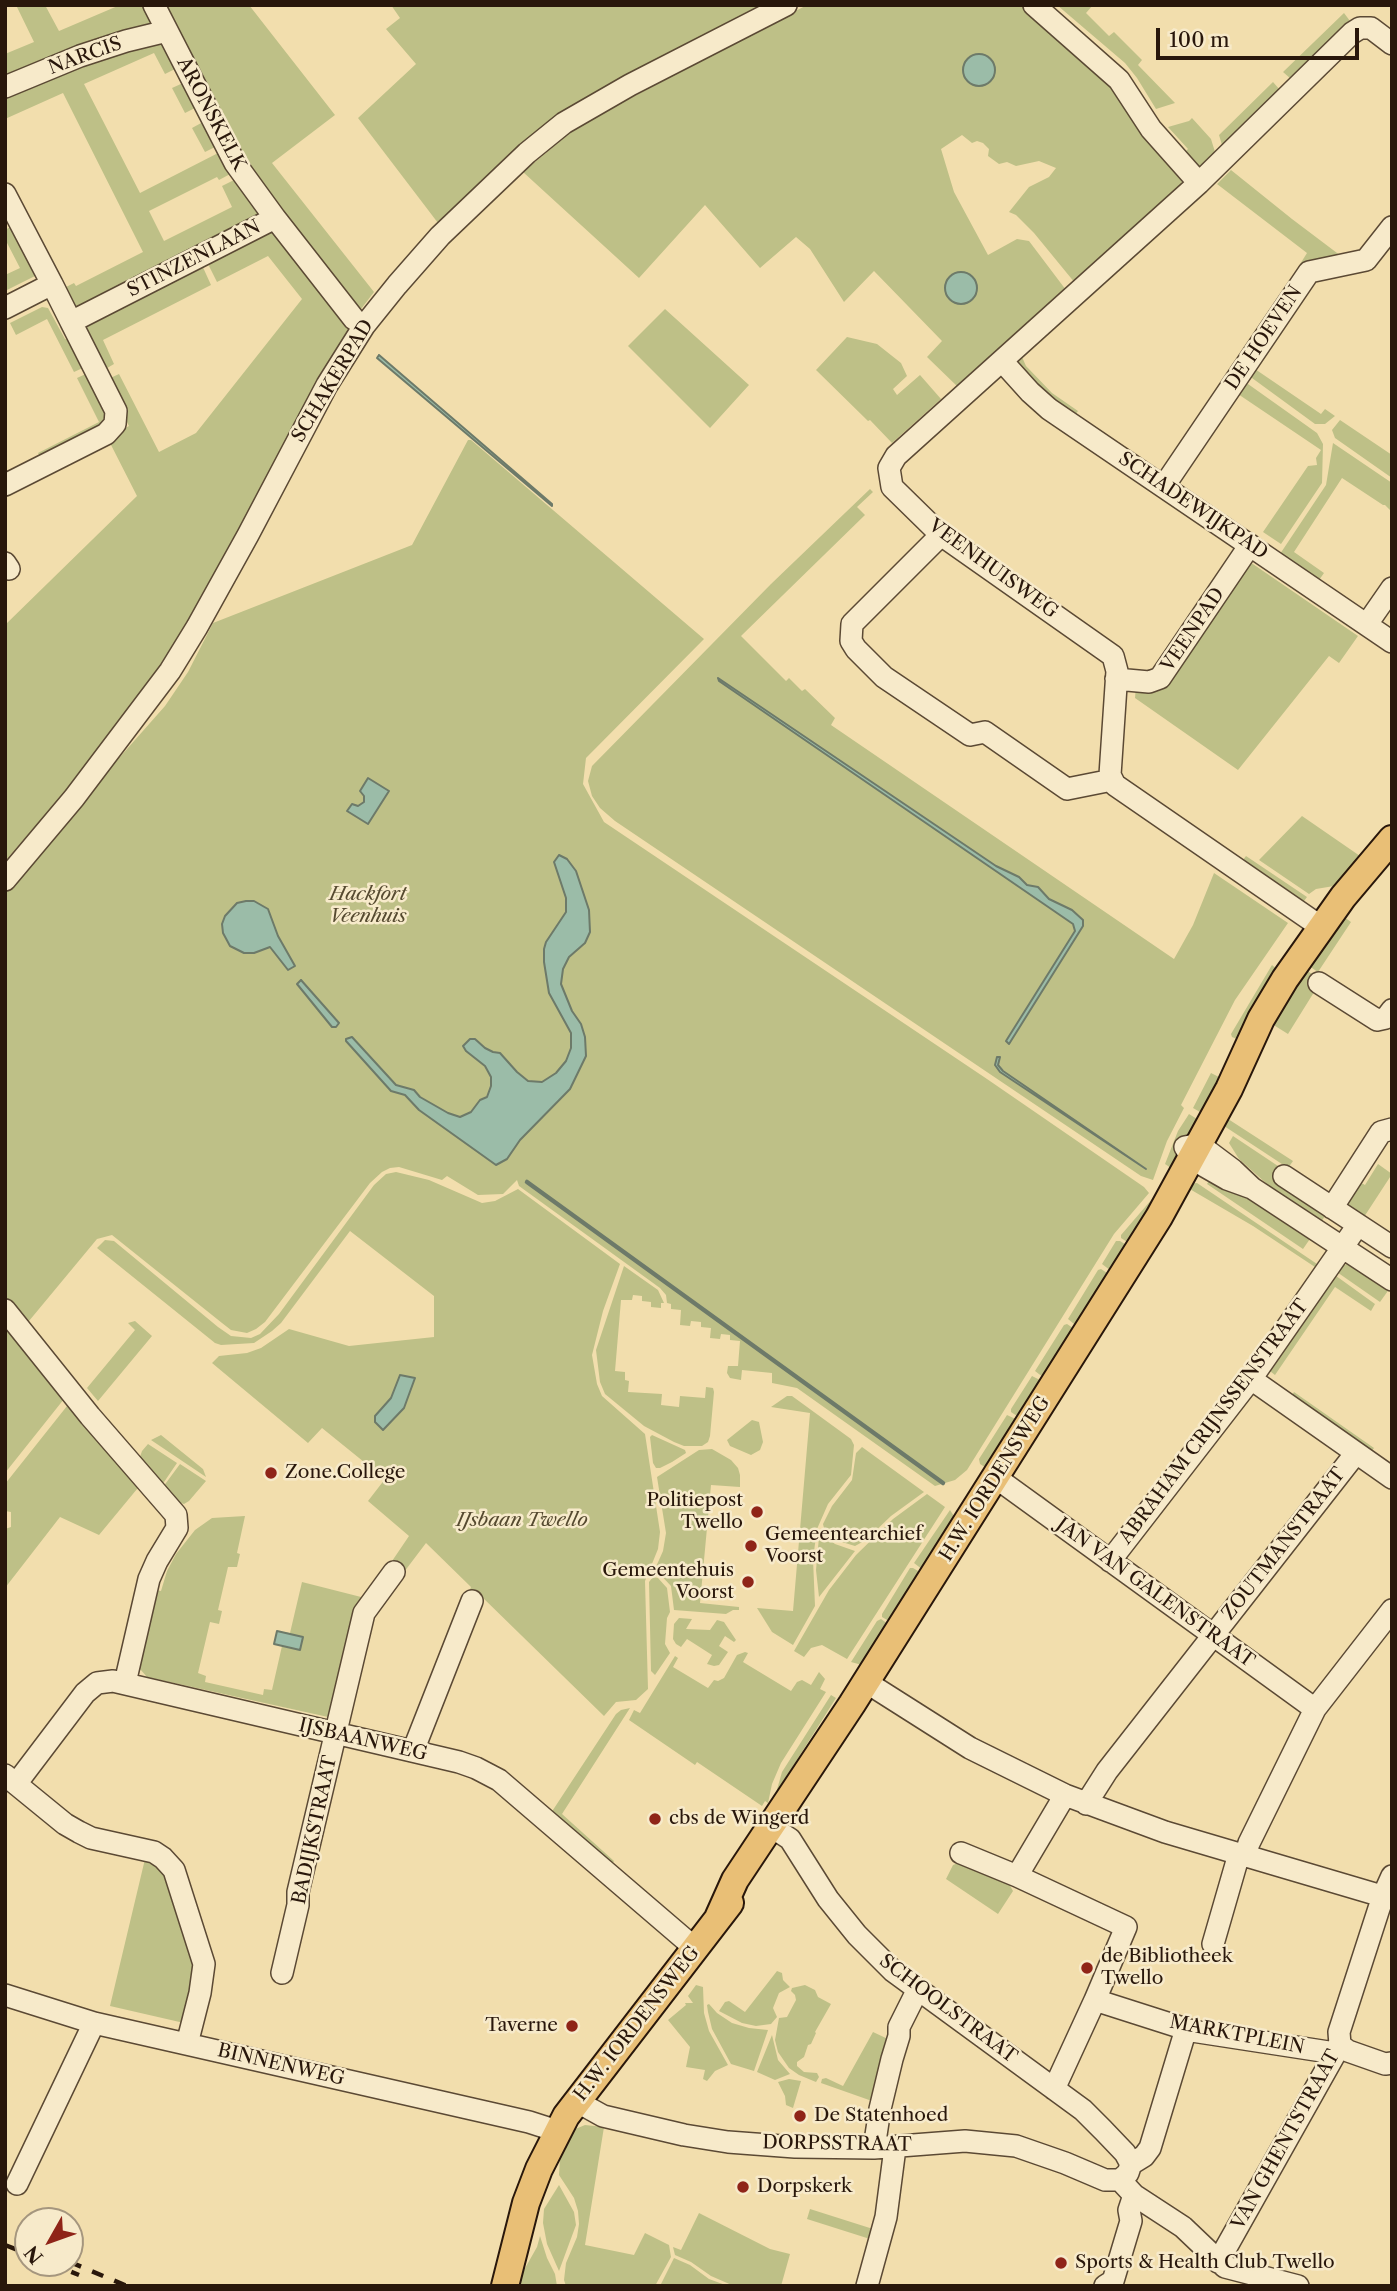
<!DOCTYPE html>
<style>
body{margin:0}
#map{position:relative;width:1397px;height:2291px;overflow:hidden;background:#f2dead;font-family:"Libre Caslon Text",serif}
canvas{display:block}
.frame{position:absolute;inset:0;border:7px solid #29170b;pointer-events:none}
.north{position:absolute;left:14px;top:2207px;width:70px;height:70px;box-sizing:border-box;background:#f7eaca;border:2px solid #a5967e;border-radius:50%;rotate:230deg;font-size:19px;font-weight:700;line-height:28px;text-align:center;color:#29170b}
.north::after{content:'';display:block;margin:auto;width:24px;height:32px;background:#8f2418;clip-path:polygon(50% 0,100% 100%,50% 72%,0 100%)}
.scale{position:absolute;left:1156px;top:28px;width:203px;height:32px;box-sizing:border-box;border:4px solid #29170b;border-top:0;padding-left:9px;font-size:21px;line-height:24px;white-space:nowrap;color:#29170b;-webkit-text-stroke:5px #f7eaca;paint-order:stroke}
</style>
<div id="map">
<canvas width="1397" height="2291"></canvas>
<div class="frame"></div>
<div class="north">N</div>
<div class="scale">100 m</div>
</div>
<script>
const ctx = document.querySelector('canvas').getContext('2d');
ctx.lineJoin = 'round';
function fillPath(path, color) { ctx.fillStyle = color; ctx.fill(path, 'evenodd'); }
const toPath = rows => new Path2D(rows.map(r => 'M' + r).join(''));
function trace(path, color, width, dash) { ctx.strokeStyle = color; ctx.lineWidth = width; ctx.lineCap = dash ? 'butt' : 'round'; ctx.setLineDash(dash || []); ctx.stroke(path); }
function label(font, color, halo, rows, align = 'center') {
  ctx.font = font + ' "Libre Caslon Text",serif'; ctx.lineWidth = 5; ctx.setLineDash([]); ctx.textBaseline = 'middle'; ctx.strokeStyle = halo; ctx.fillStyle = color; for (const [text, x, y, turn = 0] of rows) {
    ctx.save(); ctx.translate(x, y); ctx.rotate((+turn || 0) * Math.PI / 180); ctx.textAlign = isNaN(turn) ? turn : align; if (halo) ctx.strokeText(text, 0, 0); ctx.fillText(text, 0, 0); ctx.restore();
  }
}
fillPath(toPath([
 [16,5,45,5,59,31,120,5,148,5,160,29,5,84,5,54,34,42],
 [159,5,249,5,335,115,272,163,374,292,358,313,247,172],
 [391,5,773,5,652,68,443,225,438,223,358,118,416,64,386,29,400,18],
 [807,5,1020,5,1112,83,1182,178,1181,189,1075,283,1034,233,1016,215,1009,212,1029,187,1049,177,1056,168,1039,161,1016,166,1007,162,999,164,988,156,989,149,983,143,977,141,972,143,962,135,941,149,954,192,988,255,1017,239,1029,241,1066,290,960,389,927,357,942,341,874,271,844,302,810,249,796,237,760,268,705,205,639,278,523,172,576,128,591,119],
 [988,56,995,68,965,78,964,64],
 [1057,5,1093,5,1086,13,1109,36,1114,32,1142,60,1138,65,1175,103,1156,109,1137,78,1125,63],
 [1344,13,1350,21,1349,27,1340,29,1291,79,1283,72],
 [163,35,175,69,165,74,154,53,84,84,140,193,222,151,234,172,219,180,217,177,149,211,164,241,232,207,222,186,238,178,260,209,259,216,75,308,60,290,74,283,76,286,143,252,63,93,5,119,5,91],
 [1273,82,1280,90,1226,147,1222,145,1219,135],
 [183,83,199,106,185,113,172,88],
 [1192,118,1211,139,1215,152,1214,161,1198,169,1181,156,1188,149,1168,127,1189,121],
 [203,122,215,147,205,152,192,128],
 [1231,170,1292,219,1345,259,1297,269,1307,253,1217,184],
 [12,226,39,274,5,291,5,275,20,268,5,239,5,230],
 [273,231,341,310,352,333,172,657,140,705,5,861,5,625,137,496,109,441,81,452,129,426,106,380,119,374,159,452,196,433,302,299,268,256,217,282,206,260],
 [201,263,211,285,103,340,114,364,102,371,83,333,85,325],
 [42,307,48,308,65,339,70,340,87,366,74,372,47,319,16,335,10,323],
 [665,309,749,385,710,428,628,346],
 [847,337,877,344,901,363,907,376,893,389,897,395,920,375,941,399,892,443,870,420,868,421,816,370],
 [1022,357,1026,366,1052,393,1078,411,1073,418,1057,408,1017,364],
 [1252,367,1321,414,1325,409,1335,416,1325,424,1315,424,1252,378,1249,375],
 [90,372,110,421,42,461,38,453,99,422,77,378],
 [1243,383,1248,384,1317,433,1323,444,1322,483,1281,544,1263,532,1308,466,1317,465,1316,458,1321,450,1235,392],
 [1340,420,1392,455,1392,478,1335,438,1332,430],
 [468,440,471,440,704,639,586,758,583,784,604,822,987,1079,1144,1187,1149,1193,1114,1234,967,1470,955,1480,935,1486,797,1388,772,1383,772,1373,742,1370,741,1380,730,1378,727,1373,728,1366,738,1366,740,1341,730,1340,730,1335,721,1334,720,1339,710,1338,711,1328,701,1327,701,1322,691,1321,690,1326,680,1325,681,1310,671,1309,671,1304,667,1303,666,1295,660,1288,519,1186,517,1180,503,1194,478,1195,447,1176,442,1180,399,1167,390,1168,382,1172,370,1183,265,1322,256,1329,247,1333,231,1330,222,1323,112,1235,97,1239,24,1327,5,1304,5,887,165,706,188,672,213,623,412,545],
 [1333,443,1392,483,1392,512,1385,505,1383,505,1342,478,1294,552,1324,573,1317,583,1278,557,1326,485],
 [870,489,873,492,857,507,865,515,741,636,786,681,789,678,802,691,805,689,835,718,831,725,1174,959,1193,925,1214,873,1288,923,1235,1000,1181,1105,1184,1108,1167,1141,1153,1180,1141,1176,615,821,600,808,592,796,588,781,592,766,771,584],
 [1247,560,1358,636,1339,663,1329,656,1238,770,1135,698,1136,686,1155,687],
 [1302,816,1360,856,1334,886,1316,889,1309,894,1259,860],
 [1246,856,1307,897,1301,905,1240,864],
 [1344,917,1351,922,1318,972,1309,966],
 [1272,965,1279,971,1242,1041,1232,1037,1231,1034],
 [1306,970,1315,976,1316,989,1288,1034,1272,1024],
 [1211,1073,1223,1079,1200,1112,1193,1108],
 [1189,1114,1197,1119,1171,1168,1165,1164,1178,1131],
 [1225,1117,1293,1161,1288,1168,1221,1124],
 [1233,1136,1284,1170,1328,1211,1320,1224,1286,1201,1239,1159,1229,1143],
 [1378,1164,1392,1174,1364,1217,1342,1202,1356,1180,1365,1185],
 [396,1172,429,1180,482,1203,495,1201,518,1189,620,1264,603,1311,592,1355,597,1384,602,1396,645,1434,660,1532,658,1549,645,1581,648,1689,636,1700,616,1702,604,1716,480,1595,467,1598,471,1587,426,1543,401,1576,388,1567,409,1536,368,1501,385,1479,322,1428,308,1443,212,1363,219,1356,247,1353,261,1348,289,1329,349,1346,434,1337,434,1296,350,1231,281,1323,272,1331,254,1343,221,1345,215,1343,97,1248,105,1240,114,1241,218,1327,231,1336,251,1338,260,1334,279,1314,374,1185,386,1174],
 [1211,1177,1312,1236,1303,1249,1207,1184],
 [1197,1183,1320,1266,1318,1269,1253,1226,1188,1188,1190,1184],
 [1152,1199,1152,1206,1132,1245,1121,1238,1121,1235],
 [1116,1241,1120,1241,1131,1248,1115,1274,1102,1264],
 [1349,1263,1390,1288,1380,1302,1334,1270],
 [624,1266,658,1290,664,1303,661,1303,661,1308,651,1307,651,1302,642,1301,642,1296,633,1295,632,1300,621,1300,615,1371,625,1372,625,1380,629,1381,628,1392,662,1394,661,1405,679,1407,680,1396,705,1398,706,1387,713,1388,714,1392,710,1436,708,1442,702,1446,684,1446,674,1442,644,1426,605,1394,600,1382,596,1350],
 [1101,1269,1113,1277,1080,1329,1068,1319,1098,1270],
 [1332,1273,1375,1304,1371,1311,1335,1287,1275,1375,1266,1368],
 [5,1317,64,1399,5,1473],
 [135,1321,152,1336,98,1401,87,1388,135,1330,128,1323],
 [1067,1324,1079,1332,1048,1381,1035,1371,1064,1325],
 [1032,1376,1046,1383,1023,1420,1011,1412,1011,1409],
 [1294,1392,1374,1448,1369,1455,1289,1400],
 [787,1396,792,1396,851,1439,854,1445,851,1475,828,1504,817,1529,813,1559,815,1606,793,1645,772,1632,757,1608,793,1611,810,1413,771,1407],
 [71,1401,142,1483,99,1535,60,1517,5,1588,5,1529,11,1527,11,1512,5,1511,5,1484],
 [1007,1415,1022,1422,991,1471,980,1464,979,1459],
 [752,1420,759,1422,763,1442,760,1450,751,1455,730,1446,727,1440],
 [161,1435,203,1469,206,1477,151,1440],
 [652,1435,685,1450,686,1453,672,1462,660,1468,656,1468,653,1463,650,1437],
 [148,1444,177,1463,162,1485,140,1457,142,1451],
 [862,1447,924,1492,891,1516,866,1540,855,1546,832,1539,825,1532,823,1524,832,1506,852,1480,856,1453],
 [712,1449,731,1460,738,1468,740,1475,740,1487,711,1485,700,1603,739,1607,739,1610,733,1610,726,1614,674,1610,671,1586,655,1569,663,1551,666,1533,657,1477,699,1450],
 [180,1464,206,1481,189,1501,184,1504,178,1502,163,1487],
 [927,1494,945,1507,847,1659,822,1645,811,1648,804,1657,794,1651,829,1590,856,1555,893,1519],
 [950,1510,957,1521,927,1573,914,1563],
 [245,1516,237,1553,240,1554,237,1567,228,1567,218,1610,222,1611,219,1624,210,1622,198,1673,206,1676,205,1682,263,1695,264,1689,272,1690,282,1646,274,1644,277,1631,290,1633,302,1582,365,1598,332,1715,328,1717,147,1677,140,1669,156,1590,161,1591,167,1571,176,1554,195,1530,212,1518],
 [822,1534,835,1544,855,1551,819,1597,816,1570,819,1537],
 [910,1568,913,1568,925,1575,894,1624,882,1617,882,1614],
 [653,1577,658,1578,667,1588,670,1612,667,1618,665,1644,670,1653,655,1675,651,1671,649,1582],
 [679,1618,692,1619,686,1629,710,1630,717,1620,724,1622,736,1640,734,1642,725,1636,719,1646,728,1652,719,1665,714,1666,707,1664,712,1655,687,1639,681,1647,676,1644,673,1639,674,1624],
 [881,1619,892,1627,862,1665,851,1662,877,1621],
 [745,1652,748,1653,743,1662,791,1691,797,1682,802,1680,811,1685,819,1672,825,1679,820,1689,826,1692,781,1763,772,1784,768,1803,765,1801,762,1806,697,1762,695,1765,629,1720,634,1710,640,1713,675,1656,678,1658,673,1667,708,1688,714,1680,718,1681,724,1678,737,1655],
 [831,1695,836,1698,776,1793,782,1772],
 [630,1708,562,1814,614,1861,611,1866,549,1816,616,1714,621,1710],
 [145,1859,155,1863,164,1872,194,1965,184,2023,110,2006],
 [958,1863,1004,1875,1013,1891,998,1914,946,1879,953,1865],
 [777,1971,782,1973,783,1980,790,1987,779,1993,773,2008,777,2017,771,2024,756,2026,742,2023,719,2011,725,2002,729,2001,745,2012],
 [696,1985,703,1987,704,2013,709,2031,728,2065,715,2071,707,2081,703,2079,705,2070,686,2067,690,2047,668,2020,686,2005,685,2003,693,2003,688,1996],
 [805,1985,815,1990,818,1997,831,2004,815,2032,816,2033,811,2044,808,2045,804,2057,797,2062,797,2066,804,2072,817,2073,819,2077,816,2082,799,2075,789,2068,778,2052,775,2040,779,2018,787,2017,796,2000,795,1995,791,1991,792,1988],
 [709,2004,717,2013,732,2023,749,2028,768,2030,754,2071,731,2064,712,2029,708,2012,707,2005],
 [873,2032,890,2040,872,2101,821,2083,822,2079,826,2078,843,2086],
 [772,2035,778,2060,790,2074,775,2080,757,2072],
 [789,2079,801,2081,793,2108,786,2105,785,2096,778,2082],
 [585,2125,604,2127,585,2245,634,2255,645,2233,669,2245,671,2257,655,2286,566,2286,564,2280,566,2263,577,2237,579,2224,578,2211,574,2198,559,2175,560,2157,573,2130],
 [559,2185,574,2212,576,2225,559,2271,547,2244,543,2223,544,2209],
 [810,2209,873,2229,870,2239,807,2219],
 [699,2213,770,2249,790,2254,781,2286,734,2286,711,2276,691,2262,675,2255,673,2247,681,2250],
 [540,2236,547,2258,555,2274,557,2286,515,2286,537,2247],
 [674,2258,690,2265,709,2279,728,2286,660,2286]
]), '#bec087');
const water = toPath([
 '963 70a16 16 0 1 1 32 0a16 16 0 1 1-32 0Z',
 '945 288a16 16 0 1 1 32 0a16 16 0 1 1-32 0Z',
 [379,355,552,504,552,506,377,358,379,355],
 [718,678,996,866,1019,877,1027,885,1038,887,1049,899,1072,910,1083,920,1083,926,1009,1044,1006,1041,1075,931,1073,924,719,681,718,678],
 [368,778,389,791,368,824,347,811,352,804,358,806,364,802,364,796,360,791,368,778],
 [559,855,567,859,576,871,589,910,590,932,585,943,569,957,563,969,561,984,572,1011,581,1024,585,1037,586,1056,570,1089,520,1140,507,1159,496,1165,419,1110,405,1095,391,1091,346,1041,346,1039,352,1037,396,1085,414,1090,420,1097,448,1113,460,1117,471,1112,480,1100,487,1097,491,1086,491,1077,485,1066,466,1051,463,1046,470,1039,475,1039,485,1048,493,1052,500,1053,517,1072,528,1081,542,1082,556,1073,566,1061,571,1048,571,1033,549,993,544,962,544,949,546,942,566,912,566,898,554,862,559,855],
 [246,901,254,901,268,909,278,936,295,966,288,970,270,947,254,953,244,953,230,946,223,933,222,924,225,916,237,903,246,901],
 [301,980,339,1023,336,1027,332,1027,297,984,301,980],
 [997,1057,1000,1057,998,1065,1003,1071,1146,1169,1000,1072,995,1065,997,1057],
 [400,1375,415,1378,404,1408,383,1430,375,1422,375,1416,391,1398,400,1375],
 [277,1631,303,1637,300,1650,274,1644,277,1631]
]);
fillPath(water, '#9bbca8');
trace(water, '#6d7a69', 2);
trace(toPath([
 [527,1182,943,1483]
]), '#6d7a69', 4.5);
const minor = toPath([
 [154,5,235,163,275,218],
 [1034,5,1119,80,1151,129,1199,183],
 [5,87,80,56,126,41,167,31],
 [5,194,52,284],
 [5,308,52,284,71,322,275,218,354,319,364,326],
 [1002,361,1030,392,1049,409,1392,642],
 [5,485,106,434,115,424,116,411,71,322],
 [1164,486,1309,272,1366,260,1392,227],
 [941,535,852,624,851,641,856,649,884,677,970,735,985,732,1067,789,1112,780],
 [5,563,9,569],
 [1367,624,1392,588],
 [1116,679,1149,682,1160,678,1250,545],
 [5,880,74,798,170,671,197,627,248,535,327,385,364,326,397,285,440,236,527,153,564,123,630,85,786,5],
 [1321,927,1115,785,1110,775,1117,671,1113,656,941,535,892,487,889,468,896,456,1199,183,1352,33,1360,28,1371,28,1392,44],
 [1319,983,1377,1020,1386,1018,1392,1010],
 [1284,1176,1392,1247],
 [1252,1188,1227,1179,1192,1159,1185,1147,1195,1145,1209,1152,1233,1170,1252,1188,1392,1280],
 [1332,1208,1381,1132,1392,1129],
 [5,1310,90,1416,176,1515,177,1528,157,1561,149,1579,125,1683],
 [1251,1379,1392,1478],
 [995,1477,1315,1709],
 [1110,1561,1251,1379,1358,1225],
 [866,1682,970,1748,1065,1795,1165,1832,1392,1899],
 [413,1751,472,1601],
 [5,1775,16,1784,85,1693,97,1683,113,1681,459,1762,476,1768,499,1780,696,1949],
 [16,1784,65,1824,79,1832,91,1838,154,1852,163,1858,174,1870,204,1964,200,1993,187,2044],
 [1086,1804,1107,1771,1356,1453],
 [770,1826,790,1839,828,1899,857,1935,893,1971,1083,2110,1103,2130,1125,2153,1131,2164,1128,2173,1120,2180],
 [961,1853,1017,1876,1126,1927,1095,2000,1192,2031,1335,2053],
 [1245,1856,1249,1843,1315,1709,1392,1610],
 [1017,1876,1065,1795],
 [1213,1944,1239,1854],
 [282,1973,298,1905,298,1892,364,1613,394,1572],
 [5,1995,94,2023,529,2122,557,2131],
 [1340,2045,1348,2051,1385,2064,1392,2063],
 [1054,2089,1095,2000],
 [576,2101,603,2116,684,2135,728,2142,795,2147,874,2148,965,2141,1016,2146,1065,2163,1105,2180,1120,2180],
 [874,2148,880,2109,892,2059,899,2036,899,2027,918,1989],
 [1131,2164,1144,2156,1150,2148,1186,2029],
 [1120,2180,1134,2195,1183,2227,1225,2267,1298,2286],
 [17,2184,94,2023],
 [1218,2262,1340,2045,1339,2032,1383,1896,1392,1876],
 [867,2286,886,2217,895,2148],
 [1105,2286,1113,2281,1131,2221,1129,2210,1134,2195]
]);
const major = toPath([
 [718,1918,735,1880,852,1704,1159,1217,1229,1089,1261,1019,1285,979,1343,897,1392,839],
 [505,2286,526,2203,539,2169,566,2116,730,1903]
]);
trace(minor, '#5b4934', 24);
trace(major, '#29170b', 30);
trace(minor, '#f7eaca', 21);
trace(major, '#e9bf76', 26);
trace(toPath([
 [5,2245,28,2254],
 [70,2262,127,2286],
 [49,2263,79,2275]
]), '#29170b', 4.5, [12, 12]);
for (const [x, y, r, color] of [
 [271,1473,7,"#8f2418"],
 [757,1512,7,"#8f2418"],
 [751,1546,7,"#8f2418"],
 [748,1582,7,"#8f2418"],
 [655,1819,7,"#8f2418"],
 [1087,1968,7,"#8f2418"],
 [572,2026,7,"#8f2418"],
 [800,2116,7,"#8f2418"],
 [743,2187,7,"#8f2418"],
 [1061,2263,7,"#8f2418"]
]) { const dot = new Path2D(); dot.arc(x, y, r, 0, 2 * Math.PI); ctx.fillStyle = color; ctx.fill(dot); trace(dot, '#f7eaca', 2.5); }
label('19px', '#29170b', '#f7eaca', [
 ["NARCIS",85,56,-20],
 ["ARONSKELK",211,114,62],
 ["STINZENLAAN",194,259,-27],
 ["DE HOEVEN",1264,338,-56],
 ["SCHAKERPAD",333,381,-59],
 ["SCHADEWIJKPAD",1193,506,34],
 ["VEENHUISWEG",993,569,36],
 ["VEENPAD",1193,630,-56],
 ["ABRAHAM CRIJNSSENSTRAAT",1214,1422,-53],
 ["H.W. IORDENSWEG",995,1479,-58],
 ["ZOUTMANSTRAAT",1284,1544,-52],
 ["JAN VAN GALENSTRAAT",1155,1593,36],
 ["IJSBAANWEG",363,1740,13],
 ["BADIJKSTRAAT",315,1830,-78],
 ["SCHOOLSTRAAT",948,2009,37],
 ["H.W. IORDENSWEG",637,2024,-52],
 ["MARKTPLEIN",1237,2035,11],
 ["BINNENWEG",281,2065,13],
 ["VAN GHENTSTRAAT",1286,2140,-61],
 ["DORPSSTRAAT",837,2144,1]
]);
label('italic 19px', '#564a30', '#f7eaca', [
 ["Hackfort",368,895],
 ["Veenhuis",368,917],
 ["IJsbaan Twello",522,1521]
]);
label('19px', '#29170b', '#f7eaca', [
 ["Zone.College",285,1473],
 ["Politiepost",743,1501,"right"],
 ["Twello",743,1523,"right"],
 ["Gemeentearchief",765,1535],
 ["Voorst",765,1557],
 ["Gemeentehuis",734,1571,"right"],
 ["Voorst",734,1593,"right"],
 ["cbs de Wingerd",669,1819],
 ["de Bibliotheek",1101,1957],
 ["Twello",1101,1979],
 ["Taverne",558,2026,"right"],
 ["De Statenhoed",814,2116],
 ["Dorpskerk",757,2187],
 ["Sports & Health Club Twello",1075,2263]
], 'left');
</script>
